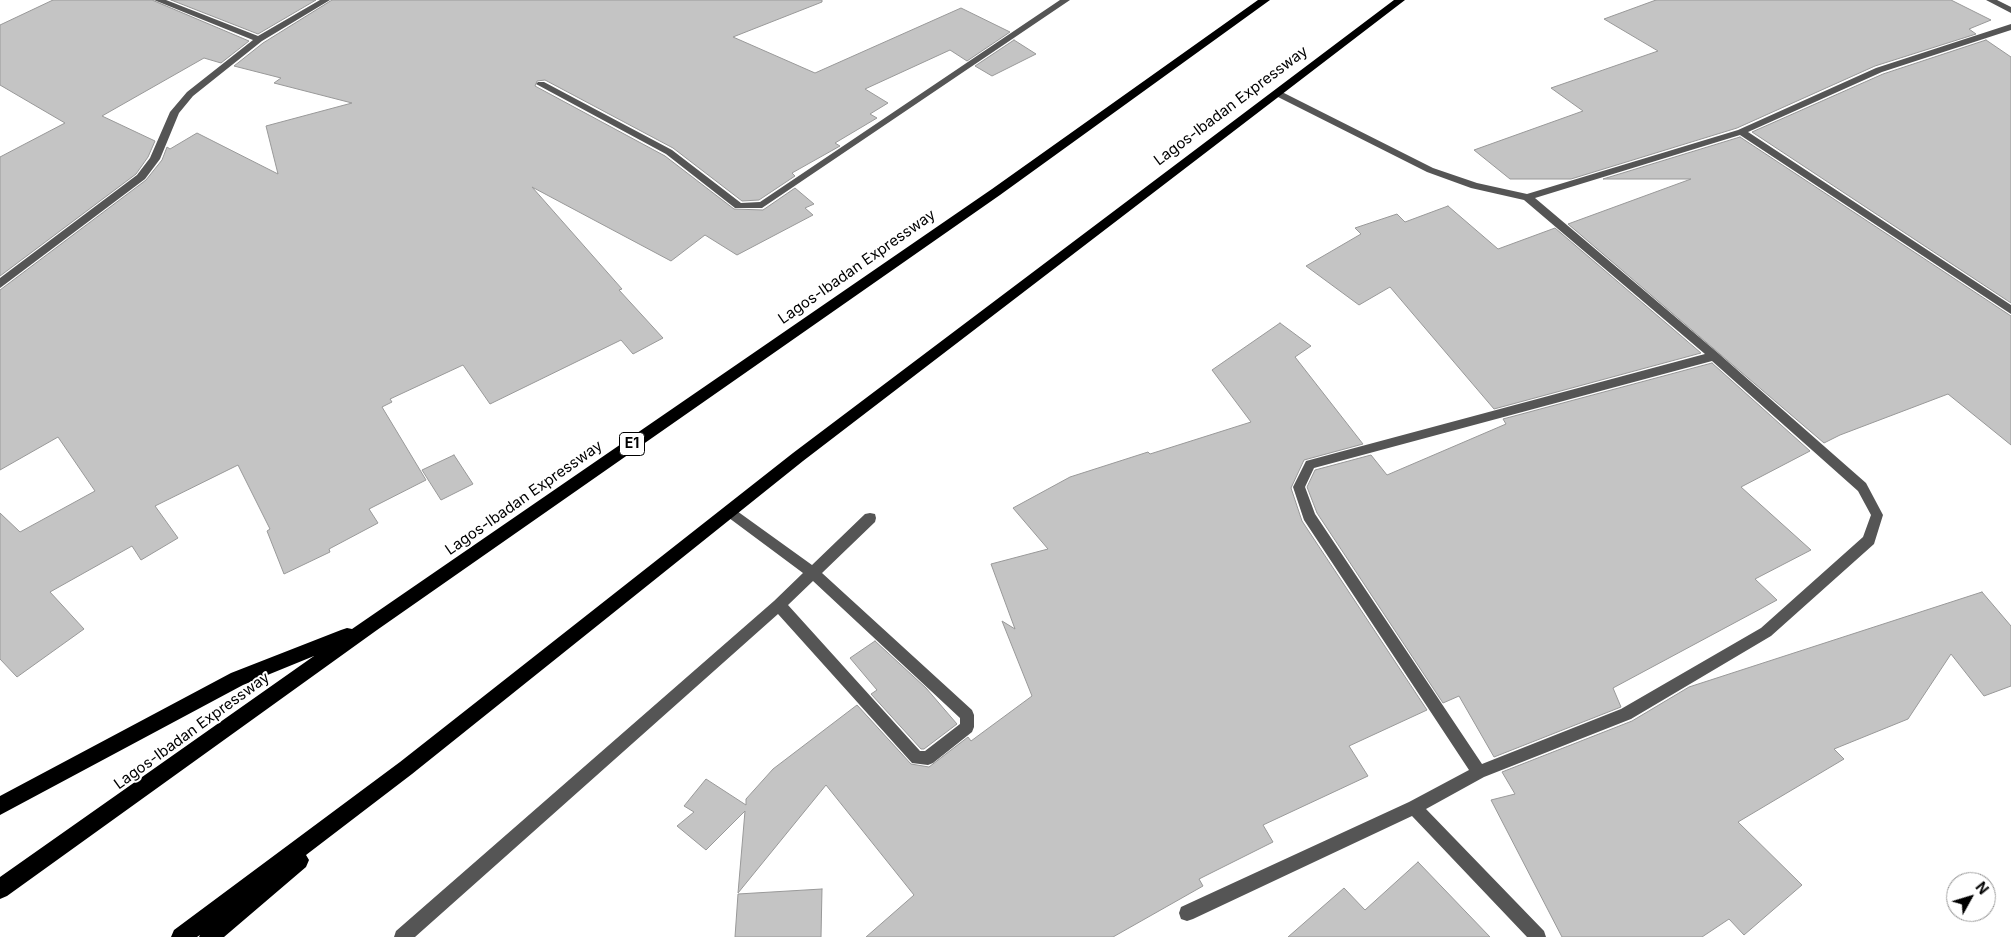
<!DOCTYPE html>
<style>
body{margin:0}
#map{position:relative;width:2011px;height:937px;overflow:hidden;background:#fff;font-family:Inter,sans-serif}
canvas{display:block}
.north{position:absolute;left:1946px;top:872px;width:50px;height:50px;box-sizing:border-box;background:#fff;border:1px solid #999;border-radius:50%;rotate:51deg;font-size:14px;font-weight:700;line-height:20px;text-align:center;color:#000}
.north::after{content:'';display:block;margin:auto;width:18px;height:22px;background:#000;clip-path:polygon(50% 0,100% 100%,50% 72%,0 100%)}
</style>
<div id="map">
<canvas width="2011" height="937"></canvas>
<div class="north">N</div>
</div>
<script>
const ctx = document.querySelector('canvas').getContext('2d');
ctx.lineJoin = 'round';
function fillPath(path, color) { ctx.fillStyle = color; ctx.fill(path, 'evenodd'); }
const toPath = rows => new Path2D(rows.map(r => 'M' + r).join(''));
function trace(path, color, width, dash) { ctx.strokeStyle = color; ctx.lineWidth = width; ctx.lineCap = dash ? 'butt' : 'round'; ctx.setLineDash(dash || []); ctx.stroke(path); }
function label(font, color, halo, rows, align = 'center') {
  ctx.font = font + ' Inter,sans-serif'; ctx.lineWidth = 4; ctx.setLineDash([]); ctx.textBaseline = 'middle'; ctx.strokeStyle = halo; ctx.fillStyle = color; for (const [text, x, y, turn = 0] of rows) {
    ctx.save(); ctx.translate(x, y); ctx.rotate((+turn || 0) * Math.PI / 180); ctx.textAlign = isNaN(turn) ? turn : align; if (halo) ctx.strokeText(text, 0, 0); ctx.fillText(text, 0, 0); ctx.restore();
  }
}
const building = toPath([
 [53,0,152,0,249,41,221,63,204,58,102,116,155,141,148,157,136,174,0,276,0,157,65,123,0,85,0,25,53,0],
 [171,0,316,0,258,34,171,0],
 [332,0,822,0,822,2,733,37,815,73,961,8,1010,32,967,61,950,50,865,89,888,103,870,114,877,118,835,143,840,146,792,173,795,176,759,200,742,201,673,148,545,80,537,81,535,86,665,156,734,209,763,210,795,188,814,204,805,208,813,215,737,255,705,235,671,261,532,187,622,289,619,290,663,338,633,354,621,340,490,404,463,365,390,399,392,402,382,407,426,480,369,509,378,523,329,549,330,552,284,574,267,531,270,529,238,465,155,506,178,538,141,560,132,546,50,592,84,629,17,677,0,659,0,513,20,532,95,491,58,437,0,470,0,290,146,180,162,160,167,147,170,149,197,133,278,174,266,126,352,103,274,83,281,78,234,66,263,43,332,0],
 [1656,0,1951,0,1991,20,1969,29,1976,34,1875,66,1737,128,1571,179,1510,179,1474,150,1583,111,1551,88,1658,51,1604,19,1656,0],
 [1014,40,1036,54,992,76,975,66,1014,40],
 [1986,40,2011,57,2011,303,1752,132,1883,74,1986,40],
 [1740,137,2011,316,2011,445,1948,394,1840,435,1824,443,1568,224,1691,179,1603,179,1740,137],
 [1448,206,1498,249,1555,228,1701,353,1494,409,1390,287,1359,305,1306,266,1361,234,1355,228,1397,214,1405,222,1448,206],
 [1280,323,1311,346,1295,357,1363,444,1304,460,1291,488,1302,521,1427,710,1349,746,1368,776,1263,825,1273,842,1199,879,1203,886,1113,937,866,937,914,895,826,785,738,893,745,811,706,850,677,826,694,812,684,806,706,779,746,805,746,799,773,769,857,705,911,764,929,767,968,737,971,741,1032,696,1002,621,1015,629,991,564,1048,549,1013,508,1070,477,1148,452,1150,454,1251,422,1212,370,1280,323],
 [1712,363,1810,451,1741,487,1811,550,1755,579,1777,600,1613,688,1621,707,1494,757,1459,696,1443,703,1317,513,1307,487,1315,470,1371,455,1387,475,1506,424,1503,419,1712,363],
 [454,455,473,484,441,500,422,470,454,455],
 [1982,592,2011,626,2011,686,1984,696,1951,654,1908,719,1834,749,1844,759,1738,822,1802,885,1744,935,1729,919,1702,937,1562,937,1491,800,1515,794,1502,772,1632,721,1689,687,1982,592],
 [875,641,926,688,957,724,924,749,921,749,871,694,877,690,850,658,875,641],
 [1418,862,1490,937,1288,937,1344,888,1365,910,1418,862],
 [822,889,821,937,735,937,738,894,822,889]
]);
fillPath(building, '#c4c4c4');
trace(building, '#999', 1);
fillPath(toPath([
 [154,0,166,0,258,36,320,0,330,0,262,41,193,96,179,113,160,159,145,179,0,288,0,278,137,175,150,158,170,112,187,92,253,40,154,0],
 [1060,0,1070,0,762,208,735,208,666,154,536,84,538,82,544,82,672,150,741,203,760,202,1060,0],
 [1986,0,1997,0,2011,7,2011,13,1986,0],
 [2011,24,2011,30,1882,72,1748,132,2011,305,2011,314,1740,135,1535,198,1718,353,1866,483,1883,515,1874,544,1771,636,1631,719,1484,777,1426,809,1544,931,1546,937,1527,937,1412,816,1193,919,1187,921,1181,919,1179,913,1181,907,1409,802,1469,770,1304,520,1293,487,1306,461,1705,354,1524,200,1471,188,1427,172,1274,95,1274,91,1280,91,1433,168,1477,183,1527,194,1738,130,1876,68,2011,24],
 [1712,361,1858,491,1871,515,1863,537,1761,628,1621,709,1482,764,1315,514,1305,487,1314,468,1712,361],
 [730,506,812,565,865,514,870,513,875,514,876,518,875,522,822,573,972,710,974,715,974,727,972,732,933,763,928,765,912,763,778,614,415,937,394,937,396,931,774,601,803,573,725,515,724,511,725,507,730,506],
 [813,581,960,718,960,724,925,751,920,751,788,605,813,581]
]), '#555');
fillPath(toPath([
 [1258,0,1270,0,1000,195,377,630,7,896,0,899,0,877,314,656,243,685,0,815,0,796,231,673,341,630,347,628,352,629,992,189,1258,0],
 [1394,0,1405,0,803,461,412,774,306,855,309,860,306,867,224,937,199,937,200,935,197,937,171,937,174,930,400,762,793,453,1394,0]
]), '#000');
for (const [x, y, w] of [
 [632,444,25]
]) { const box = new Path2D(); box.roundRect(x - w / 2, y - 11.5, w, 23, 4); ctx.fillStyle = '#fff'; ctx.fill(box); trace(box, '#000', 1); }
label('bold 14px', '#000', null, [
 ["E1",632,444]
]);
label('15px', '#000', '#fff', [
 ["Lagos-Ibadan Expressway",1231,106,-37],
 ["Lagos-Ibadan Expressway",857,267,-35],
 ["Lagos-Ibadan Expressway",524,498,-35],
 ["Lagos-Ibadan Expressway",192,731,-36]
]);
</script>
